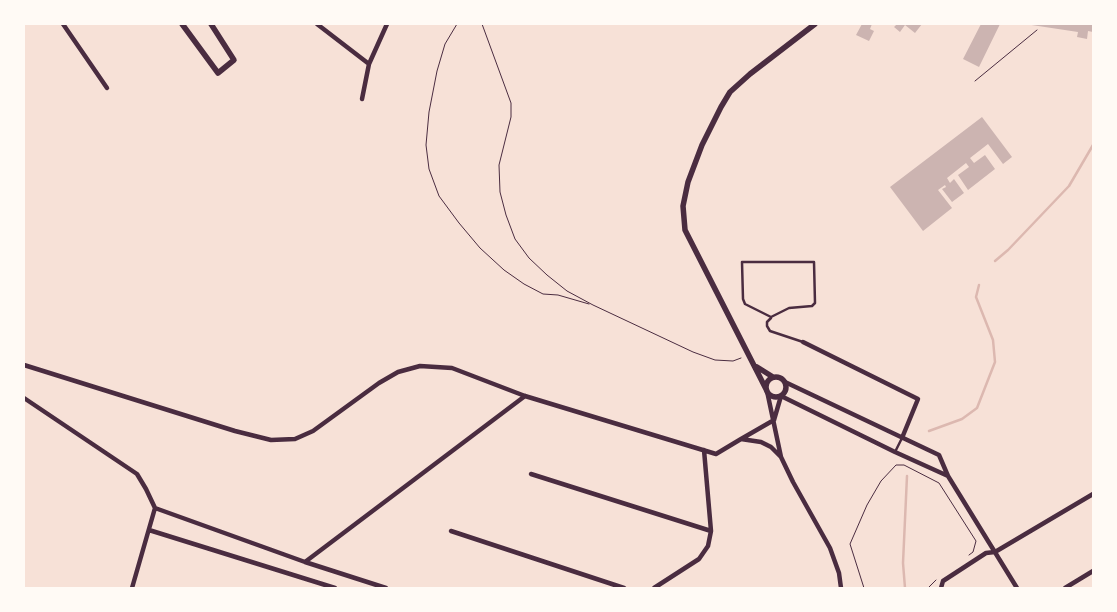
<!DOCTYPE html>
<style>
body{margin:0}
#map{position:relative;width:1117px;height:612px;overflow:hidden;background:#f7e1d7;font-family:"Nunito Sans",sans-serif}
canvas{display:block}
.frame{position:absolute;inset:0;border:25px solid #fffaf5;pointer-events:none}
</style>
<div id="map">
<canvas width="1117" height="612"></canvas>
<div class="frame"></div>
</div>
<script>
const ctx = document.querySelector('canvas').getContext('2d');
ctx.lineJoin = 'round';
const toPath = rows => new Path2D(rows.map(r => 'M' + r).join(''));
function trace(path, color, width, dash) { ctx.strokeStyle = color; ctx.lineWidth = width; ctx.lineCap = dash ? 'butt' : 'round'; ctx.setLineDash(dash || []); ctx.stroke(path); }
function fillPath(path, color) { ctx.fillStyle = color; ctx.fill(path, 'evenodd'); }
trace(toPath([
 [995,261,1008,250,1069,186,1093,145],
 [929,431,962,419,977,408,995,362,993,340,976,297,979,285],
 [905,588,903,563,907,476]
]), '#dcb8b0', 2.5);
fillPath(toPath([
 [862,24,872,24,870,29,874,31,869,41,856,35],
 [897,24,922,24,915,33,905,25,900,32,894,27],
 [981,24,1000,24,979,67,963,59],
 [1025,24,1093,24,1093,32,1088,31,1087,39,1077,37,1078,32],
 [982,117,1012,157,1003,164,988,144,970,158,974,163,985,155,995,169,968,190,958,175,969,167,966,163,947,178,950,183,954,179,964,193,952,202,942,189,946,187,945,185,938,190,952,208,923,231,890,187]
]), '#ccb4b1');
trace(toPath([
 [457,24,445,44,437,71,429,112,426,145,429,169,439,196,459,223,480,248,504,270,524,284,543,294,558,295,589,304],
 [482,24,511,103,511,117,499,165,500,192,506,215,515,239,529,258,547,275,567,291,593,305,693,352,715,360,733,361,741,358],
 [975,81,1037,30],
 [864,588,850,544,867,505,881,481,896,465,904,465,939,483,976,541,973,552,969,555],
 [928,588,936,580]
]), '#4a2c40', 1);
trace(toPath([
 [742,262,814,262,815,303,812,306,789,308,771,317,745,304,743,299,742,262],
 [771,318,767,322,767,326,770,331,803,342],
 [895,452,902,438]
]), '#4a2c40', 2.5);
trace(toPath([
 [63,24,107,88],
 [317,24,369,64],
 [362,99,369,64,387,24],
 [803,342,918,399,902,438],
 [24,365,235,431,271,440,295,439,313,431,379,383,398,372,420,366,452,368,525,396,716,454,741,439],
 [767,391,781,457,793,482,830,548,839,573,841,588],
 [24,398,137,474,146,489,155,508,132,588],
 [781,457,771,447,761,442,741,439,774,420,781,396,895,452,948,476,939,455,785,382],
 [531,474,711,531],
 [948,476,1017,588],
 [155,508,305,562,386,588],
 [149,530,335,588],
 [451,531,624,588],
 [305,562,525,396],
 [654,588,699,559,708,546,711,531,704,450],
 [941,588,943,581,986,553,995,552,1093,494],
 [1065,588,1093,571]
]), '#4a2c40', 4.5);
trace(toPath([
 [182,24,218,73,234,60,211,24],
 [757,367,773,377],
 '766 387a10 10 0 1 1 20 0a10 10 0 1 1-20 0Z',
 [767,391,685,230,683,206,688,182,702,145,721,107,730,92,750,74,815,24]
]), '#4a2c40', 5.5);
</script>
